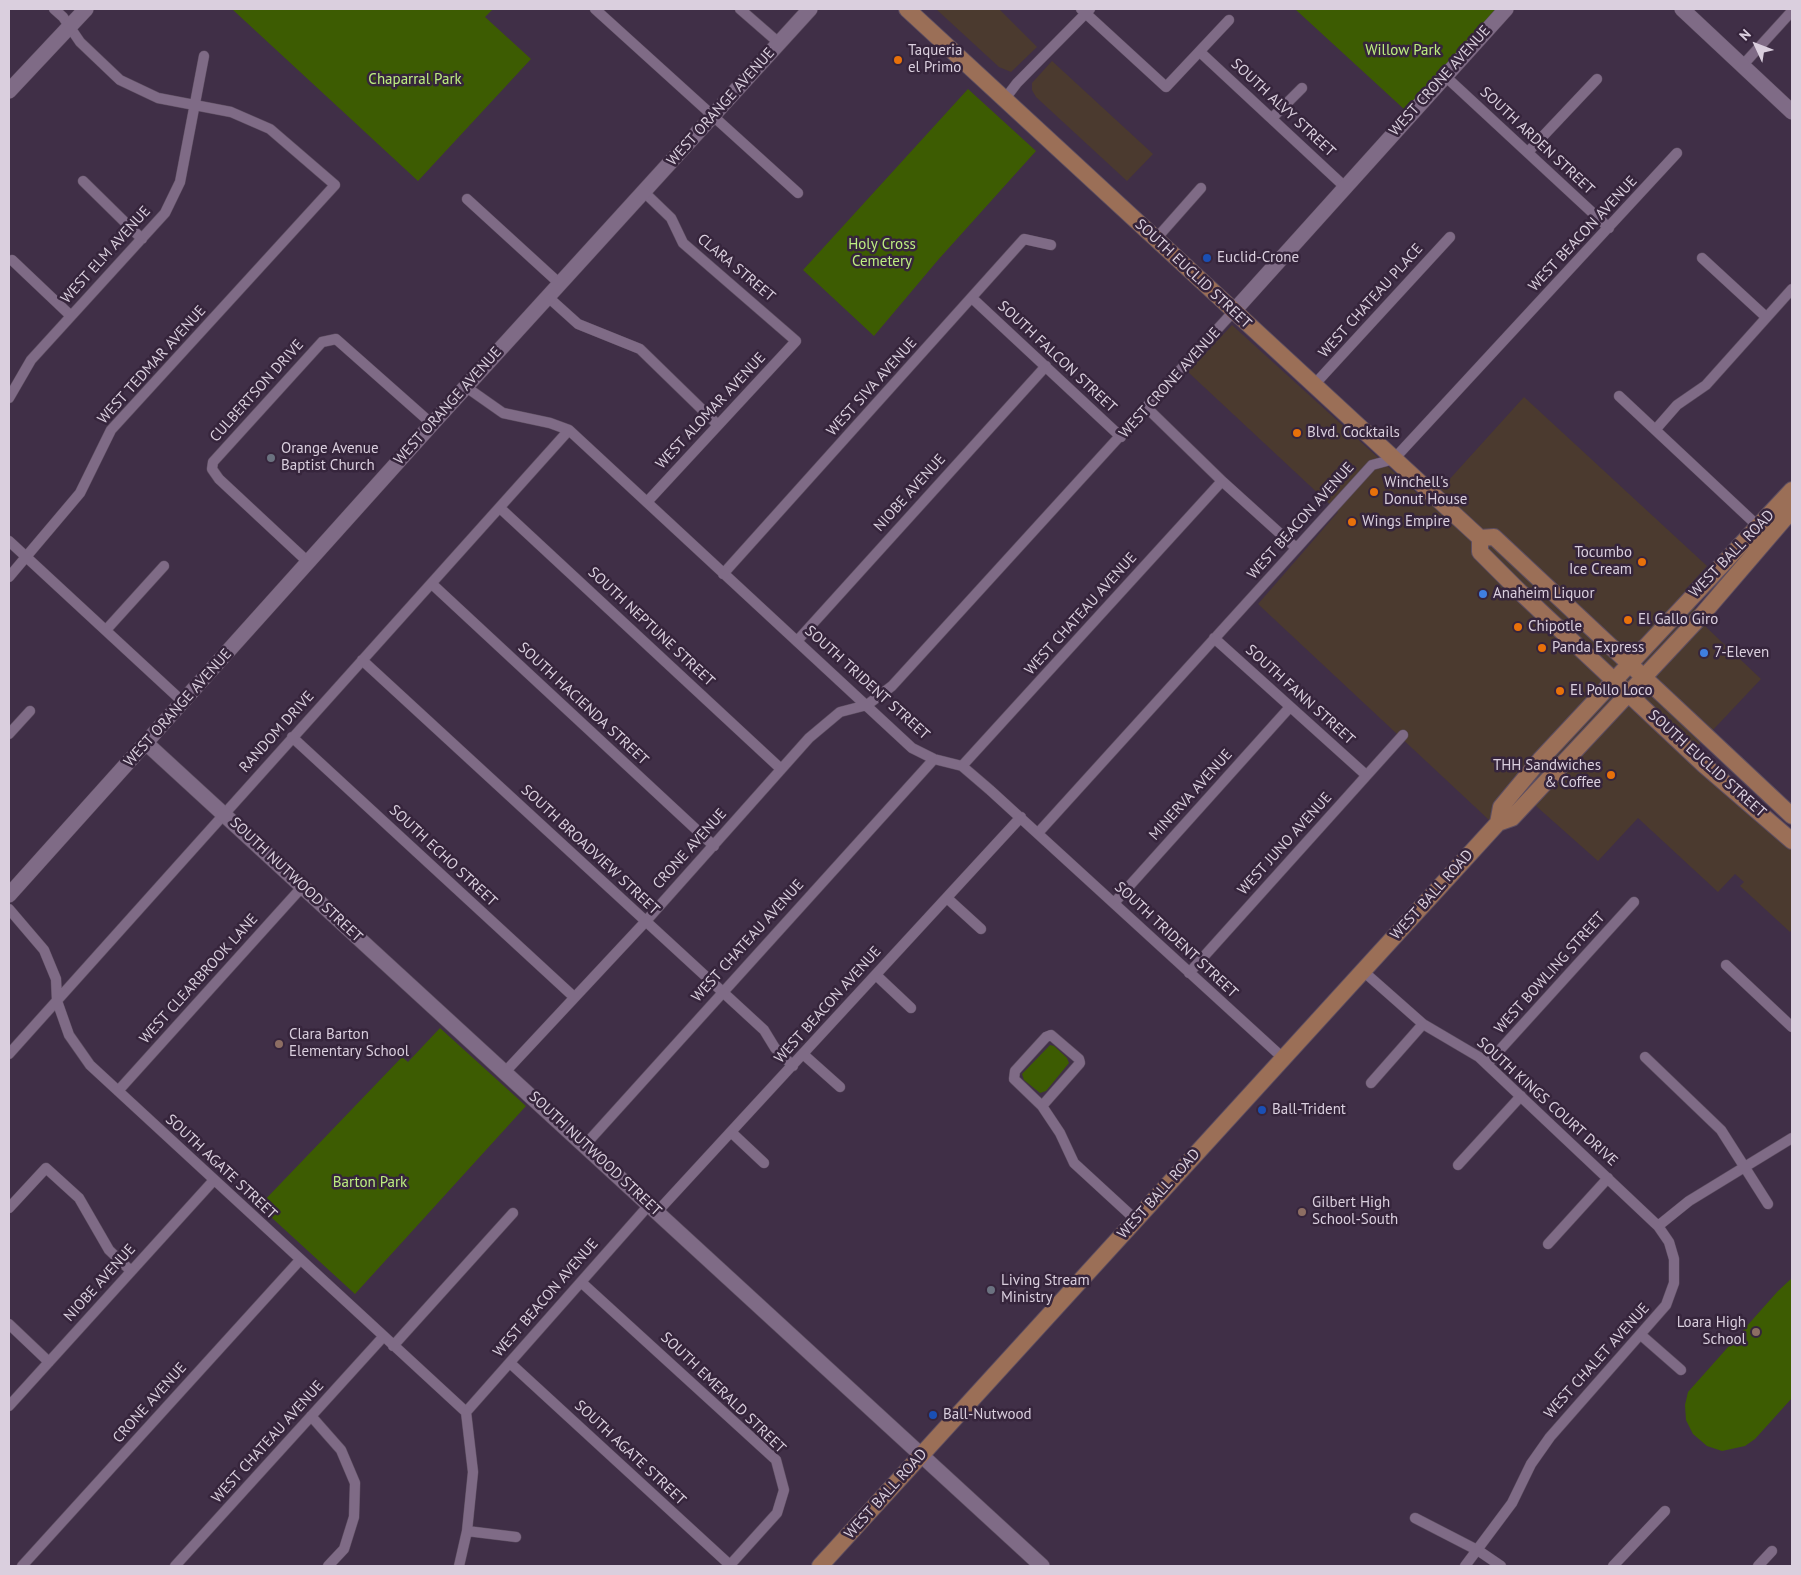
<!DOCTYPE html>
<style>
body{margin:0}
#map{position:relative;width:1801px;height:1575px;overflow:hidden;background:#402f47;font-family:"PT Sans",sans-serif}
canvas{display:block}
.frame{position:absolute;inset:0;border:10px solid #dacfde;pointer-events:none}
.north{position:absolute;left:1731px;top:20px;width:50px;height:50px;-webkit-text-stroke:4px #36253c;paint-order:stroke;rotate:313deg;font-size:14px;font-weight:700;line-height:20px;text-align:center;color:#dacfde}
.north::after{content:'';display:block;margin:auto;width:18px;height:22px;background:#dacfde;clip-path:polygon(50% 0,100% 100%,50% 72%,0 100%)}
</style>
<div id="map">
<canvas width="1801" height="1575"></canvas>
<div class="frame"></div>
<div class="north">N</div>
</div>
<script>
const ctx = document.querySelector('canvas').getContext('2d');
ctx.lineJoin = 'round';
function fillPath(path, color) { ctx.fillStyle = color; ctx.fill(path, 'evenodd'); }
const toPath = rows => new Path2D(rows.map(r => 'M' + r).join(''));
function trace(path, color, width, dash) { ctx.strokeStyle = color; ctx.lineWidth = width; ctx.lineCap = dash ? 'butt' : 'round'; ctx.setLineDash(dash || []); ctx.stroke(path); }
function label(font, color, halo, rows, align = 'center') {
  ctx.font = font + ' "PT Sans",sans-serif'; ctx.lineWidth = 5; ctx.setLineDash([]); ctx.textBaseline = 'middle'; ctx.strokeStyle = halo; ctx.fillStyle = color; for (const [text, x, y, turn = 0] of rows) {
    ctx.save(); ctx.translate(x, y); ctx.rotate((+turn || 0) * Math.PI / 180); ctx.textAlign = isNaN(turn) ? turn : align; if (halo) ctx.strokeText(text, 0, 0); ctx.fillText(text, 0, 0); ctx.restore();
  }
}
fillPath(toPath([
 [936,9,999,9,1037,47,1011,72,999,67],
 [1052,61,1153,154,1127,181,1036,97,1032,90,1032,83],
 [1232,325,1428,503,1524,397,1707,566,1685,590,1707,628,1761,679,1695,749,1792,838,1792,929,1790,932,1740,886,1744,882,1735,874,1718,892,1638,818,1598,861,1518,790,1489,820,1258,604,1338,512,1188,372]
]), '#4b3a2f');
fillPath(toPath([
 [232,9,493,9,485,17,531,59,418,181],
 [1295,9,1498,9,1405,110],
 [968,89,1036,151,938,260,874,336,803,270],
 [440,1028,526,1106,355,1294,259,1206,402,1057,408,1062],
 [1050,1045,1054,1046,1067,1058,1069,1063,1046,1091,1040,1093,1024,1080,1022,1074],
 [1792,1278,1792,1398,1755,1439,1745,1446,1722,1451,1707,1446,1693,1434,1686,1420,1685,1405,1688,1392,1778,1291]
]), '#3d5c02');
const street = toPath([
 [595,9,798,193],
 [740,9,779,43],
 [1081,9,1166,87,1229,20],
 [1200,52,1345,187],
 [1742,66,1792,11],
 [1445,76,1609,228],
 [1004,100,1017,83,1090,9],
 [1272,118,1302,88],
 [1528,152,1597,79],
 [83,181,142,239],
 [644,192,671,218,683,243,796,341,647,502],
 [467,199,560,284],
 [1155,240,1201,188],
 [1702,258,1766,317],
 [12,260,71,316],
 [548,297,578,324,640,349,718,425],
 [972,298,1121,437],
 [1314,385,1450,237],
 [466,387,503,413,550,423,569,430,912,748,934,759,962,766,990,790,1283,1058],
 [1619,396,1761,529],
 [9,398,31,360,165,213,180,182,204,56],
 [1147,408,1222,481,1296,548],
 [1656,429,1677,405,1706,385,1792,289],
 [500,508,781,769],
 [9,541,183,702],
 [308,562,219,479,212,469,213,462,322,342,336,339,432,424],
 [723,574,1024,239,1051,245],
 [9,577,80,493,111,430,335,185,270,129,231,112,158,98,120,80,80,42,63,17,54,9],
 [432,584,714,846],
 [106,630,164,566],
 [1214,638,1366,775],
 [797,641,1046,366],
 [362,660,764,1030,775,1048,793,1066],
 [9,734,30,711],
 [292,737,574,997],
 [962,766,1222,481],
 [1038,833,1372,465,1394,459,1677,153],
 [947,898,981,929],
 [1114,903,1290,707],
 [9,909,44,950,56,979,57,1001,69,1035,90,1065,466,1412],
 [1726,965,1792,1027],
 [1363,971,1423,1024,1479,1057,1658,1226],
 [1189,973,1403,735],
 [876,975,911,1008],
 [9,1054,569,430],
 [803,1054,840,1087],
 [1645,1057,1721,1130,1768,1204],
 [1487,1064,1634,902],
 [505,1072,646,921,809,738,840,712,867,705,892,686,1233,312],
 [1371,1083,1423,1024],
 [118,1091,303,886],
 [1042,1106,1080,1063,1079,1059,1051,1035,1046,1037,1015,1071,1014,1079,1042,1106,1060,1133,1074,1163,1136,1220],
 [731,1132,764,1163],
 [585,1145,934,759],
 [1458,1165,1521,1096],
 [9,1208,46,1168,79,1198,109,1250,131,1271],
 [657,1212,1021,817],
 [1548,1244,1608,1178],
 [581,1282,776,1460,784,1490,777,1513,730,1565],
 [9,1324,49,1362],
 [1641,1335,1681,1370],
 [393,1346,513,1213],
 [510,1363,731,1566],
 [9,1406,214,1180],
 [466,1412,649,1205],
 [311,1416,341,1450,355,1483,354,1517,344,1549,328,1566],
 [1415,1518,1479,1551,1501,1566],
 [467,1531,516,1537],
 [22,1566,300,1260],
 [175,1566,383,1337],
 [459,1566,467,1531,473,1472,466,1412],
 [1465,1566,1512,1503,1531,1464,1550,1437,1666,1305,1674,1283,1674,1259,1669,1242,1658,1226,1689,1201,1792,1138],
 [1613,1566,1665,1511],
 [1758,1566,1772,1551]
]);
const secondary = toPath([
 [1682,9,1792,112],
 [9,91,86,9],
 [1233,312,1506,9],
 [146,743,1042,1566],
 [9,895,432,424,810,9]
]);
const primary = toPath([
 [907,9,1480,538,1494,537,1792,816],
 [1480,538,1480,552,1519,591,1704,765,1792,841],
 [1498,823,1501,807,1540,760,1792,490],
 [820,1566,1498,823,1512,818,1701,616,1792,510]
]);
trace(street, '#5d4e61', 11);
trace(secondary, '#5d4e61', 16);
trace(primary, '#5d4e61', 18);
trace(street, '#7f6b86', 10);
trace(secondary, '#7f6b86', 15);
trace(primary, '#9b6f57', 16);
for (const [x, y, r, color] of [
 [898,60,5,"#e8710a"],
 [1207,258,5,"#1a4fb4"],
 [1297,433,5,"#e8710a"],
 [271,458,5,"#6b7280"],
 [1374,492,5,"#e8710a"],
 [1352,522,5,"#e8710a"],
 [1642,562,5,"#e8710a"],
 [1483,594,5,"#3f7fe0"],
 [1628,620,5,"#e8710a"],
 [1518,627,5,"#e8710a"],
 [1542,648,5,"#e8710a"],
 [1704,653,5,"#3f7fe0"],
 [1560,691,5,"#e8710a"],
 [1611,775,5,"#e8710a"],
 [279,1044,5,"#8d6e63"],
 [1262,1110,5,"#1a4fb4"],
 [1302,1212,5,"#8d6e63"],
 [991,1290,5,"#6b7280"],
 [1756,1332,5,"#8d6e63"],
 [933,1415,5,"#1a4fb4"]
]) { const dot = new Path2D(); dot.arc(x, y, r, 0, 2 * Math.PI); ctx.fillStyle = color; ctx.fill(dot); trace(dot, '#36253c', 2); }
label('15px', '#dacfde', '#36253c', [
 ["Taqueria",908,51],
 ["el Primo",908,68],
 ["Euclid-Crone",1217,258],
 ["Blvd. Cocktails",1307,433],
 ["Orange Avenue",281,449],
 ["Baptist Church",281,466],
 ["Winchell's",1384,483],
 ["Donut House",1384,500],
 ["Wings Empire",1362,522],
 ["Tocumbo",1632,553,"right"],
 ["Ice Cream",1632,570,"right"],
 ["Anaheim Liquor",1493,594],
 ["El Gallo Giro",1638,620],
 ["Chipotle",1528,627],
 ["Panda Express",1552,648],
 ["7-Eleven",1714,653],
 ["El Pollo Loco",1570,691],
 ["THH Sandwiches",1601,766,"right"],
 ["& Coffee",1601,783,"right"],
 ["Clara Barton",289,1035],
 ["Elementary School",289,1052],
 ["Ball-Trident",1272,1110],
 ["Gilbert High",1312,1203],
 ["School-South",1312,1220],
 ["Living Stream",1001,1281],
 ["Ministry",1001,1298],
 ["Loara High",1746,1323,"right"],
 ["School",1746,1340,"right"],
 ["Ball-Nutwood",943,1415]
], 'left');
label('15px', '#bdee81', '#36253c', [
 ["Willow Park",1403,51],
 ["Chaparral Park",415,80],
 ["Holy Cross",882,245],
 ["Cemetery",882,262],
 ["Barton Park",370,1183]
]);
label('15px', '#dacfde', '#36253c', [
 ["WEST CRONE AVENUE",1440,81,-48],
 ["WEST ORANGE AVENUE",721,107,-48],
 ["SOUTH ALVY STREET",1283,108,43],
 ["SOUTH ARDEN STREET",1537,141,43],
 ["WEST BEACON AVENUE",1583,234,-47],
 ["WEST ELM AVENUE",106,255,-48],
 ["CLARA STREET",736,268,40],
 ["SOUTH EUCLID STREET",1193,274,43],
 ["WEST CHATEAU PLACE",1371,301,-48],
 ["SOUTH FALCON STREET",1057,357,43],
 ["WEST TEDMAR AVENUE",152,365,-48],
 ["WEST CRONE AVENUE",1170,383,-48],
 ["WEST SIVA AVENUE",872,387,-48],
 ["CULBERTSON DRIVE",257,391,-48],
 ["WEST ORANGE AVENUE",448,406,-48],
 ["WEST ALOMAR AVENUE",711,411,-47],
 ["NIOBE AVENUE",910,493,-48],
 ["WEST BEACON AVENUE",1301,521,-48],
 ["WEST BALL ROAD",1732,554,-46],
 ["WEST CHATEAU AVENUE",1081,614,-48],
 ["SOUTH NEPTUNE STREET",651,627,43],
 ["SOUTH TRIDENT STREET",867,683,42],
 ["SOUTH FANN STREET",1300,695,42],
 ["SOUTH HACIENDA STREET",583,704,43],
 ["WEST ORANGE AVENUE",178,708,-48],
 ["RANDOM DRIVE",277,732,-48],
 ["SOUTH EUCLID STREET",1707,764,42],
 ["MINERVA AVENUE",1191,795,-48],
 ["WEST JUNO AVENUE",1285,844,-48],
 ["CRONE AVENUE",690,849,-48],
 ["SOUTH BROADVIEW STREET",590,850,43],
 ["SOUTH ECHO STREET",443,856,43],
 ["SOUTH NUTWOOD STREET",296,880,43],
 ["WEST BALL ROAD",1432,895,-48],
 ["SOUTH TRIDENT STREET",1176,940,43],
 ["WEST CHATEAU AVENUE",748,941,-48],
 ["WEST BOWLING STREET",1550,973,-48],
 ["WEST CLEARBROOK LANE",199,979,-48],
 ["WEST BEACON AVENUE",828,1005,-48],
 ["SOUTH KINGS COURT DRIVE",1547,1102,42],
 ["SOUTH NUTWOOD STREET",595,1154,43],
 ["SOUTH AGATE STREET",221,1167,43],
 ["WEST BALL ROAD",1159,1194,-48],
 ["NIOBE AVENUE",100,1283,-48],
 ["WEST BEACON AVENUE",546,1298,-49],
 ["WEST CHALET AVENUE",1597,1361,-48],
 ["SOUTH EMERALD STREET",723,1393,44],
 ["CRONE AVENUE",150,1403,-48],
 ["WEST CHATEAU AVENUE",268,1442,-48],
 ["SOUTH AGATE STREET",630,1453,43],
 ["WEST BALL ROAD",886,1494,-48]
]);
</script>
